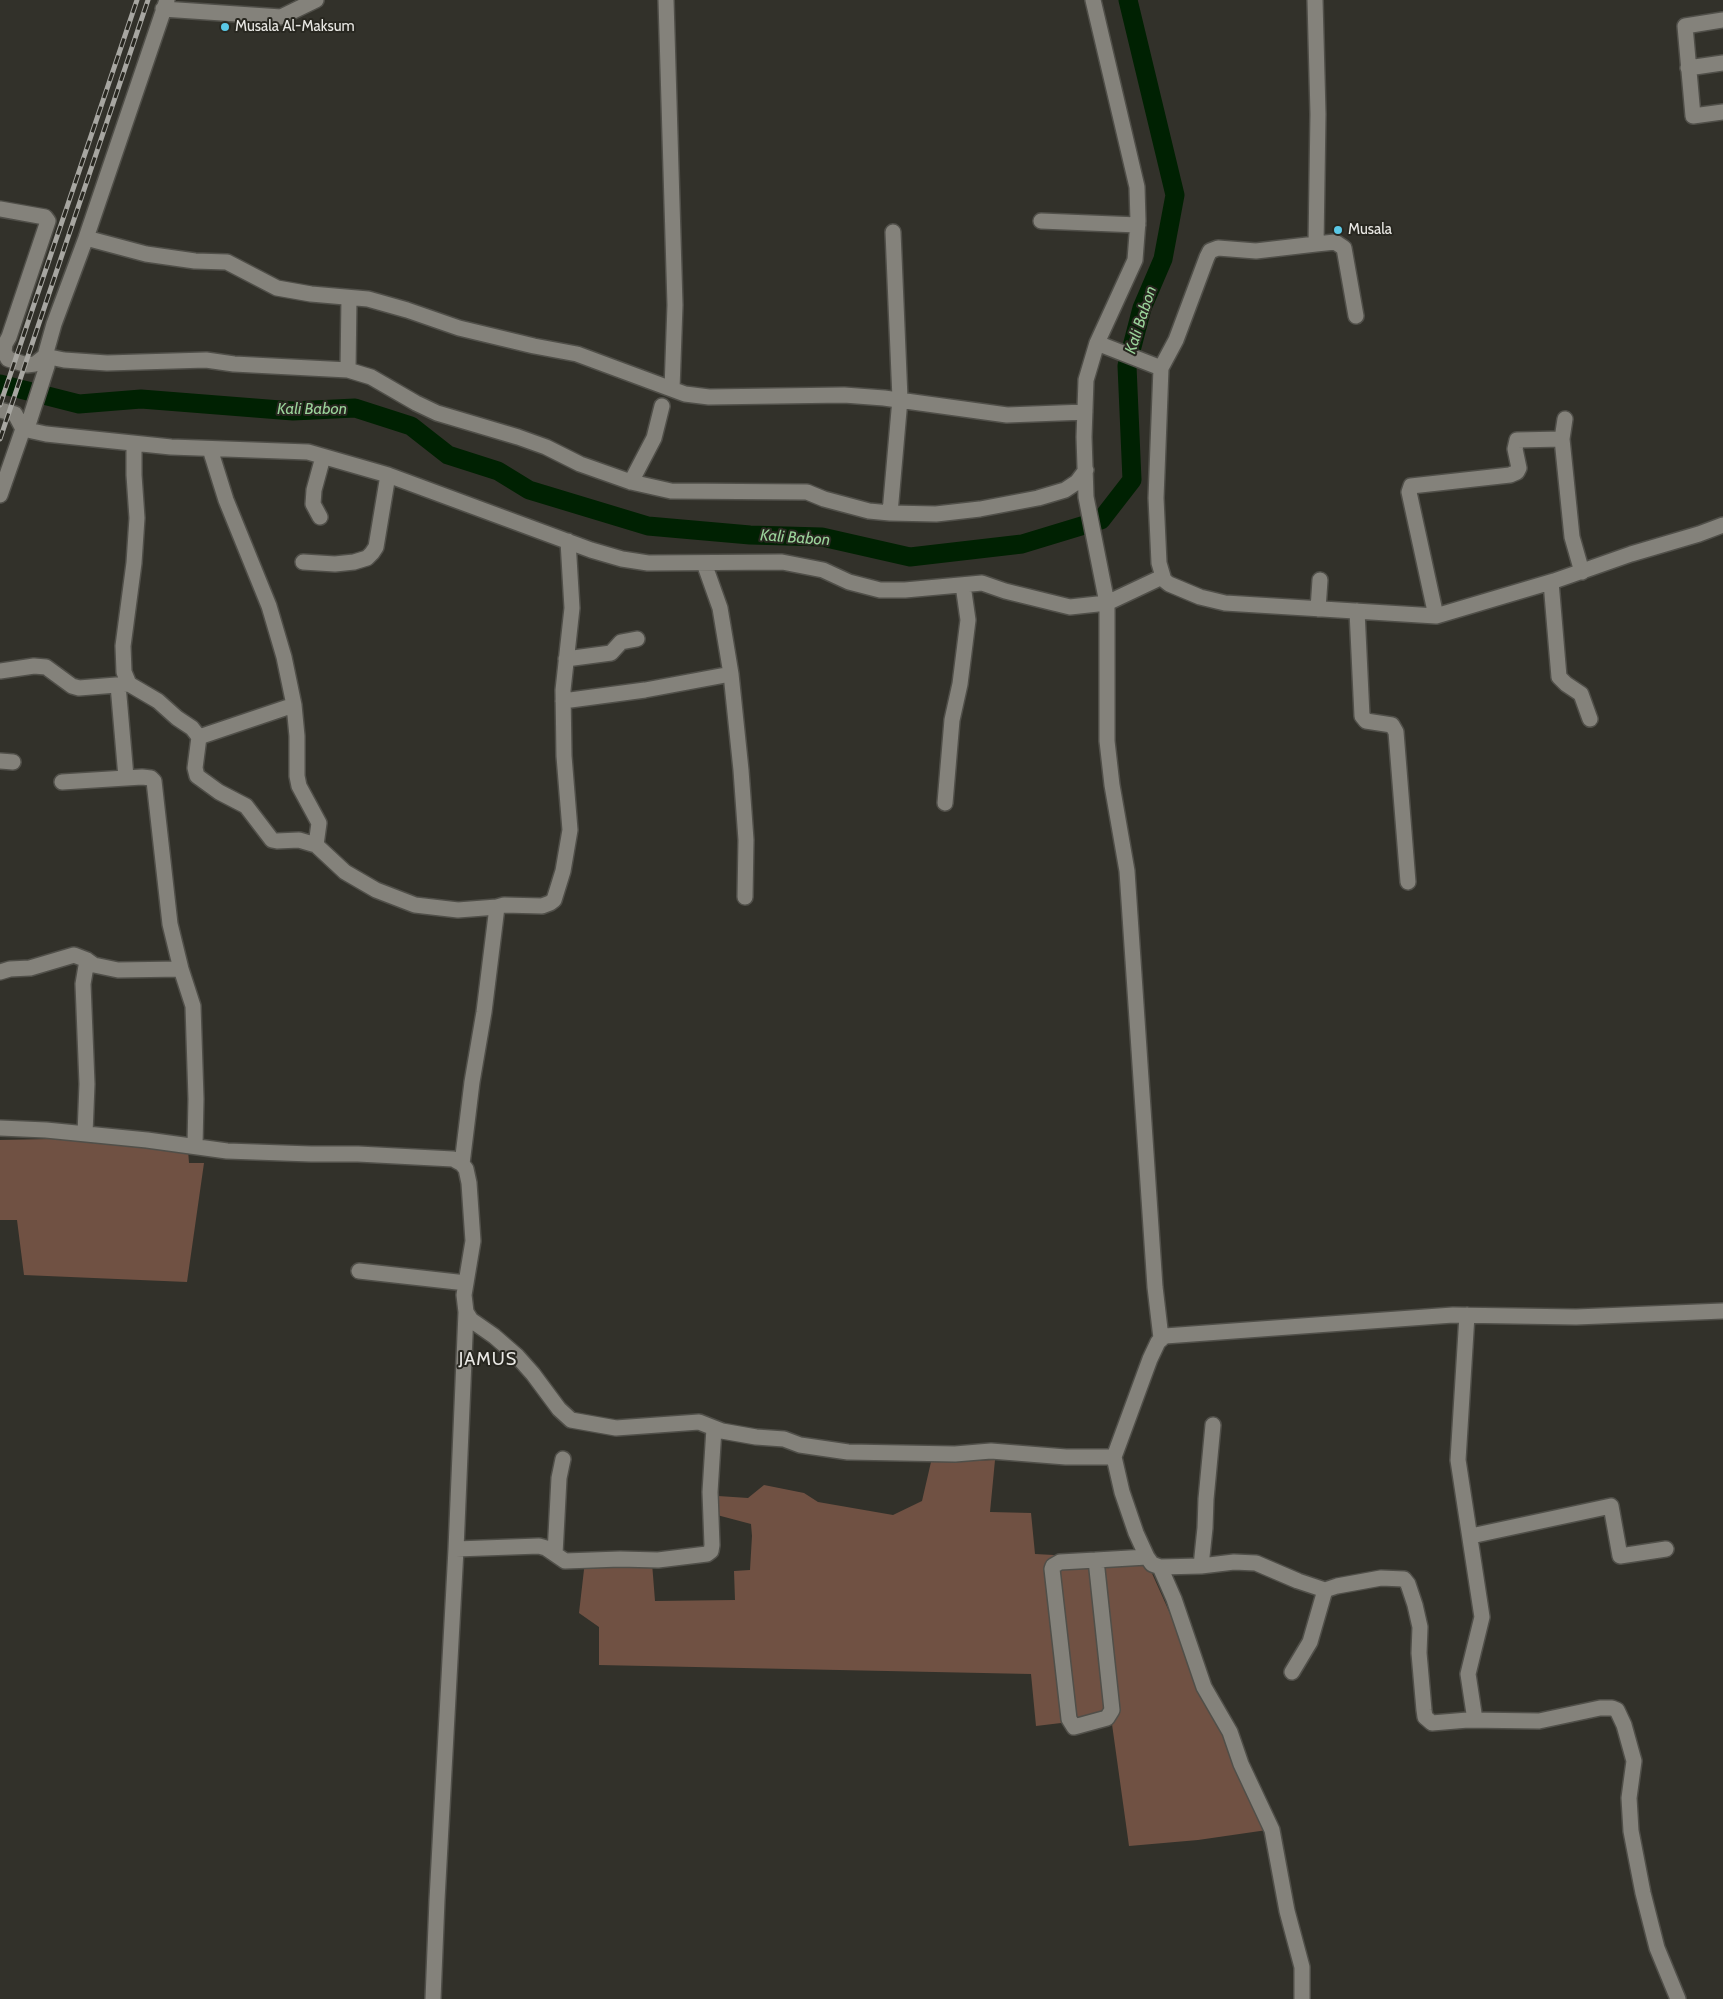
<!DOCTYPE html>
<style>
body{margin:0}
canvas{display:block;background:#32312a}
</style>
<canvas width="1723" height="1999"></canvas>
<script>
const ctx = document.querySelector('canvas').getContext('2d');
ctx.lineJoin = 'round';
function fillPath(path, color) { ctx.fillStyle = color; ctx.fill(path, 'evenodd'); }
const toPath = rows => new Path2D(rows.map(r => 'M' + r).join(''));
function trace(path, color, width, dash) { ctx.strokeStyle = color; ctx.lineWidth = width; ctx.lineCap = dash ? 'butt' : 'round'; ctx.setLineDash(dash || []); ctx.stroke(path); }
function label(font, color, halo, rows, align = 'center') {
  ctx.font = font + ' Cabin,sans-serif'; ctx.lineWidth = 4; ctx.setLineDash([]); ctx.textBaseline = 'middle'; ctx.strokeStyle = halo; ctx.fillStyle = color; for (const [text, x, y, turn = 0] of rows) {
    ctx.save(); ctx.translate(x, y); ctx.rotate((+turn || 0) * Math.PI / 180); ctx.textAlign = isNaN(turn) ? turn : align; if (halo) ctx.strokeText(text, 0, 0); ctx.fillText(text, 0, 0); ctx.restore();
  }
}
fillPath(toPath([
 [52,1139,188,1150,189,1163,204,1163,187,1282,24,1275,17,1220,0,1220,0,1140],
 [995,1460,990,1512,1031,1513,1035,1554,1146,1560,1267,1830,1198,1840,1129,1846,1111,1717,1036,1726,1031,1674,599,1665,599,1627,579,1613,585,1561,652,1563,655,1601,735,1600,734,1571,750,1570,752,1536,751,1524,717,1515,718,1496,748,1498,764,1485,804,1493,818,1502,893,1515,922,1501,931,1462]
]), '#705143');
trace(toPath([
 [0,384,79,404,141,399,293,411,355,408,411,426,448,455,498,471,529,490,648,526,750,535,822,537,910,557,1022,544,1101,520,1132,480,1127,366,1142,308,1163,259,1175,195,1128,0]
]), '#002102', 19);
const minor = toPath([
 [666,0,675,305,672,389],
 [1093,0,1137,187,1138,221,1135,260,1097,343,1086,380,1084,437,1086,497,1107,603,1162,577],
 [1315,0,1318,114,1316,244,1335,242,1344,248,1356,316],
 [163,9,281,17,316,0],
 [1723,20,1685,26,1693,116,1723,112],
 [1688,68,1723,63],
 [0,209,45,217,48,221,9,337,5,344,4,352,8,359,27,365,35,364,45,356,64,360,107,363,206,360,234,364,348,370,371,377,416,403,437,413,518,437,546,447,580,464,631,482,671,491,807,492,824,499,869,511,890,513,936,514,980,509,1038,498,1065,490,1077,482,1086,470],
 [1041,221,1138,225],
 [86,238,146,254,195,261,227,262,277,288,311,294,368,299,407,310,459,328,534,346,577,354,685,394,709,397,844,395,884,398,1007,415,1085,412],
 [1097,343,1161,368,1176,340,1207,257,1210,251,1218,248,1256,251,1316,244],
 [1161,368,1156,498,1159,563,1164,580,1169,584,1200,597,1225,603,1436,616,1554,581,1631,554,1699,534,1723,525],
 [348,370,349,298],
 [0,410,15,414,23,429],
 [1565,419,1562,439,1572,537,1582,572],
 [23,429,46,434,171,447,308,452,388,475,591,550,622,559,648,563,782,562,823,570,849,582,880,590,905,590,982,583,1005,591,1070,607,1107,603,1107,741,1112,785,1127,871,1155,1287,1161,1338],
 [134,444,134,475,137,518,134,563,123,646,124,672,129,684,158,701,177,718,192,728,199,737,195,768,197,776,219,792,246,806,272,840,277,841,299,840,316,845,345,872,376,890,415,905,458,910,497,907],
 [210,449,226,500,269,606,284,657,294,705,297,736,297,776,299,786,319,823,316,845],
 [631,482,654,438,662,406],
 [0,495,23,429,29,422,47,366,45,356,54,324,86,238,167,0],
 [890,513,900,399,893,232],
 [320,517,313,504,314,490,323,457],
 [303,562,335,564,354,562,367,558,372,553,376,547,388,475],
 [704,563,720,608,731,674,741,770,746,840,745,897],
 [1551,582,1559,677,1566,684,1581,694,1590,719],
 [1318,609,1320,580],
 [1357,611,1362,716,1366,721,1392,725,1396,732,1408,882],
 [1436,616,1409,492,1411,486,1510,475,1517,472,1519,468,1515,449,1517,440,1562,439],
 [566,659,611,653,621,642,637,639],
 [0,671,34,666,46,667,72,686,79,688,129,684],
 [118,685,126,777],
 [563,701,645,690,731,674],
 [199,737,294,705],
 [0,761,13,762],
 [62,782,142,777,151,778,154,781,170,924,181,969,193,1006,196,1099,195,1145],
 [945,803,952,720,960,684,968,620,963,585],
 [0,972,10,969,30,968,74,955,87,960,94,965,118,970,181,969],
 [0,1128,46,1130,147,1140,227,1151,311,1154,358,1154,453,1159,462,1164,466,1169,469,1183,473,1241,464,1295,466,1312,471,1320,494,1336,517,1356,533,1374,559,1409,571,1420,616,1428,699,1422,722,1431,756,1437,784,1439,800,1445,848,1452,955,1454,991,1451,1066,1457,1114,1457,1150,1359,1158,1342,1165,1336,1453,1315,1576,1317,1723,1311],
 [85,1134,87,1084,83,984,87,960],
 [462,1164,472,1082,484,1012,497,907,504,905,542,906,550,903,554,900,563,871,570,830,564,756,563,690,572,608,568,541],
 [359,1271,466,1283],
 [1467,1315,1458,1460,1482,1617,1468,1674,1475,1720],
 [1114,1457,1122,1492,1136,1533,1147,1557,1152,1564,1160,1567,1201,1566,1234,1562,1256,1563,1298,1581,1325,1590,1337,1586,1381,1578,1404,1579,1408,1584,1415,1605,1420,1627,1419,1653,1424,1710,1425,1717,1432,1723,1468,1720,1539,1721,1600,1708,1612,1708,1617,1710,1624,1725,1634,1761,1629,1798,1631,1831,1643,1893,1657,1948,1678,1999],
 [1471,1536,1611,1506,1620,1556,1666,1549],
 [456,1549,539,1546,546,1548,565,1561,620,1559,658,1560,707,1554,711,1551,712,1545,710,1492,714,1428],
 [555,1554,559,1478,563,1459],
 [1096,1560,1112,1710,1107,1718,1074,1727,1069,1719,1052,1569,1053,1566,1060,1562,1096,1560,1147,1557],
 [1201,1566,1205,1528,1206,1499,1213,1425],
 [1160,1567,1174,1599,1204,1687,1230,1732,1241,1764,1272,1830,1287,1911,1302,1967,1302,1999],
 [1292,1672,1310,1642,1325,1590],
 [433,1999,437,1900,456,1549,466,1312]
]);
trace(minor, '#504f49', 18);
trace(minor, '#84827b', 15);
const rail = toPath([
 [0,405,137,0],
 [0,439,148,0]
]);
trace(rail, '#a7a6a1', 5);
trace(rail, '#282720', 3, [9]);
for (const [x, y, r, color] of [
 [225,27,5,"#5ac8e6"],
 [1338,230,5,"#5ac8e6"]
]) { const dot = new Path2D(); dot.arc(x, y, r, 0, 2 * Math.PI); ctx.fillStyle = color; ctx.fill(dot); trace(dot, '#282720', 2); }
label('15px', '#e9e8e4', '#282720', [
 ["Musala Al-Maksum",235,27],
 ["Musala",1348,230]
], 'left');
label('italic 16px', '#9ad39a', '#282720', [
 ["Kali Babon",1141,320,-72],
 ["Kali Babon",312,409],
 ["Kali Babon",795,538,4]
]);
ctx.letterSpacing = '1px';
label('18px', '#e9e8e4', '#282720', [
 ["JAMUS",488,1360]
]);
ctx.letterSpacing = '0px';
</script>
